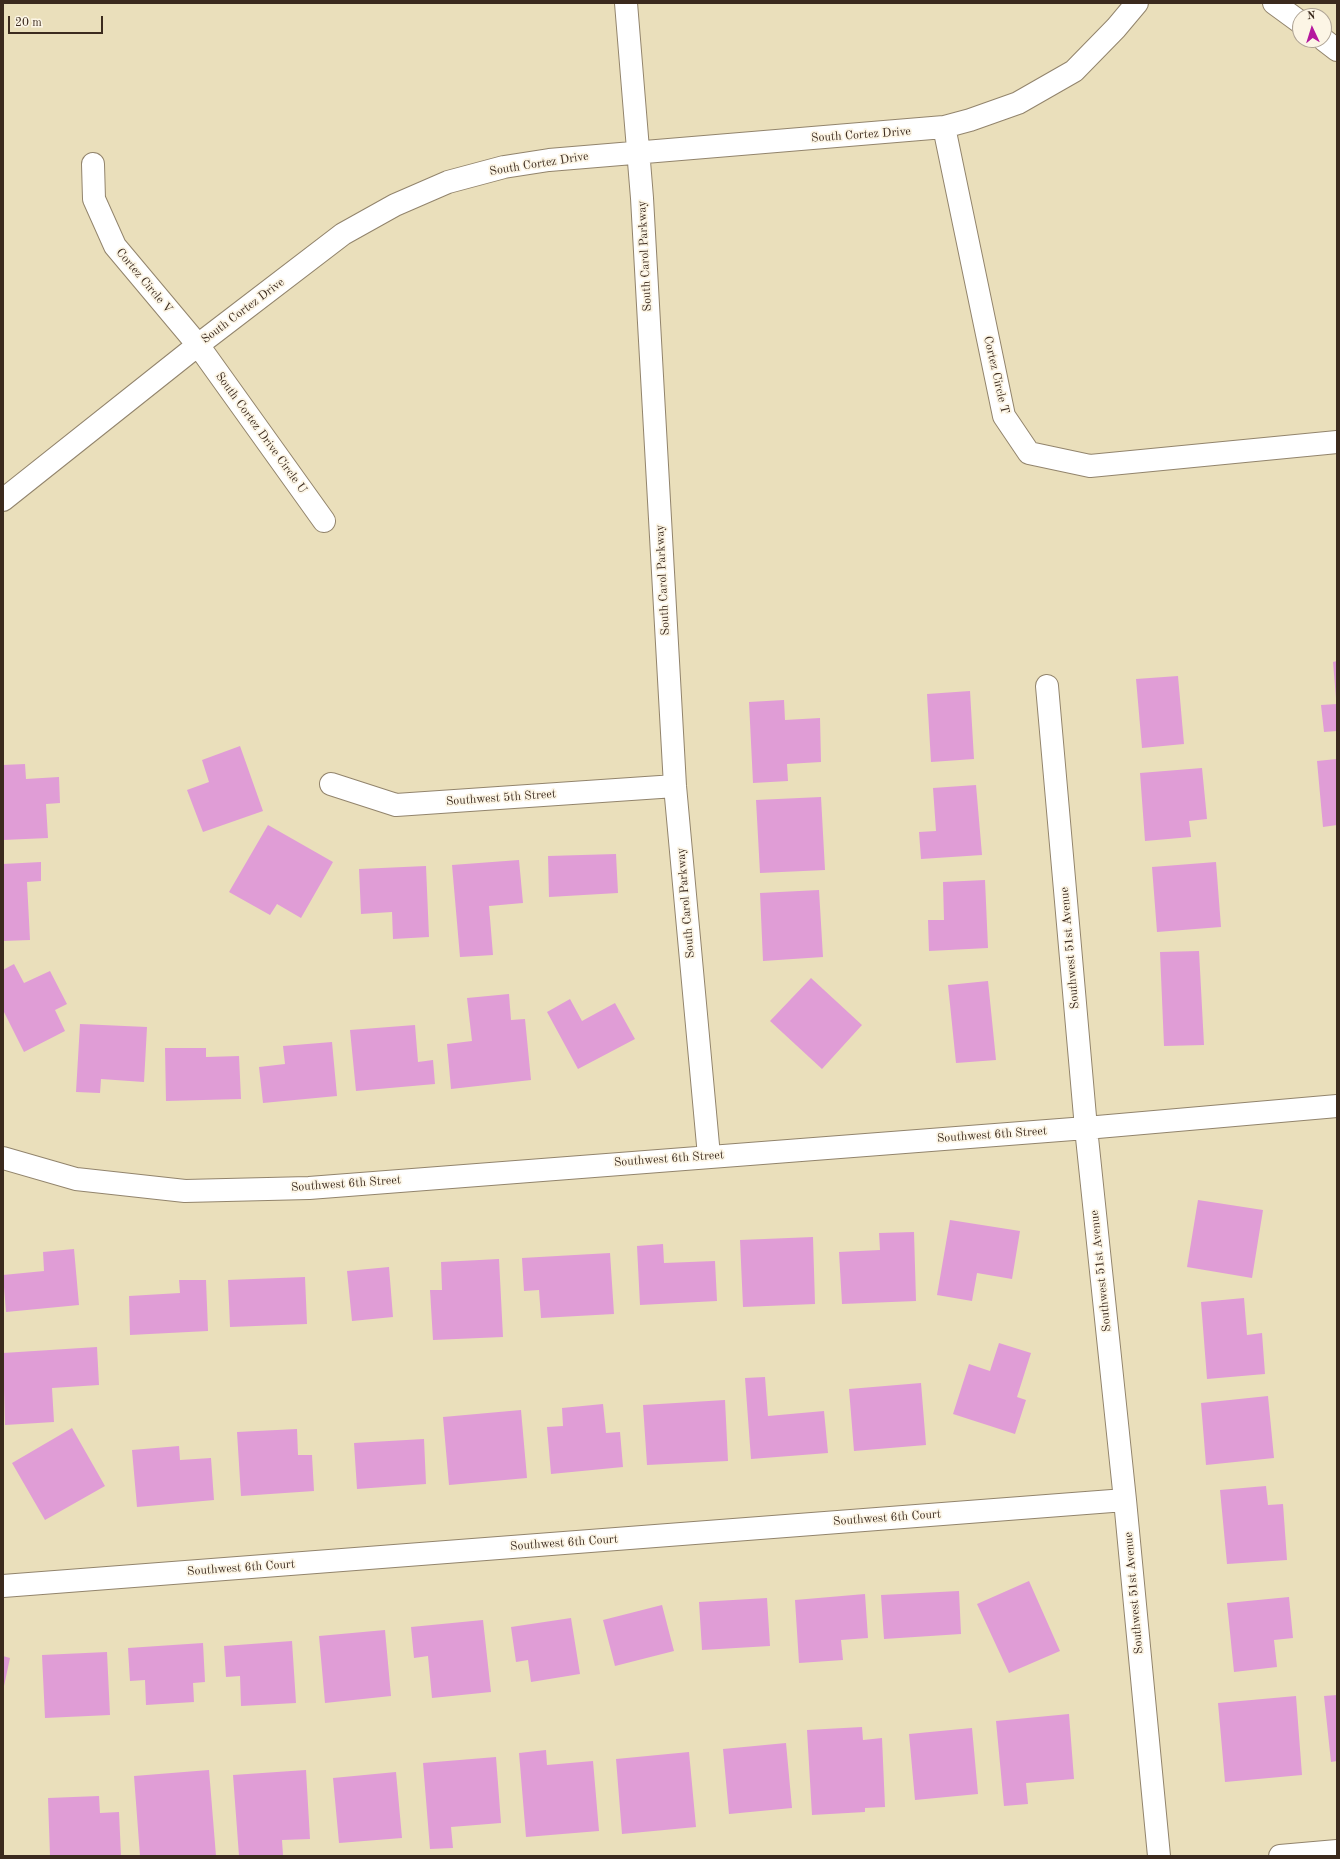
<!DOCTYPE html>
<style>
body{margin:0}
#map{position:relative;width:1340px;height:1859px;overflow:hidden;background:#eadfbb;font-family:"Old Standard TT",serif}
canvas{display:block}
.frame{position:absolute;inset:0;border:4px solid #3b2a1e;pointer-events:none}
.north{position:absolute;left:1292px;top:8px;width:40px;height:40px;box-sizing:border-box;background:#fcf5e5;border:1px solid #afa495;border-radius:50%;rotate:356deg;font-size:11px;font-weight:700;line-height:16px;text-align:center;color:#3b2a1e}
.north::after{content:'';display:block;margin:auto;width:14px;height:18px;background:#b5179e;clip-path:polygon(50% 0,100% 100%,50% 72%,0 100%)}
.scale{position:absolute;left:8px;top:16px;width:95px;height:18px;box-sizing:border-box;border:2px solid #3b2a1e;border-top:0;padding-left:5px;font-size:12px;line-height:14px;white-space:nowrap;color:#3b2a1e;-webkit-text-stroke:3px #fcf5e5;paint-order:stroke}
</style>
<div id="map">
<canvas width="1340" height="1859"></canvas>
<div class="frame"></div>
<div class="north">N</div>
<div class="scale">20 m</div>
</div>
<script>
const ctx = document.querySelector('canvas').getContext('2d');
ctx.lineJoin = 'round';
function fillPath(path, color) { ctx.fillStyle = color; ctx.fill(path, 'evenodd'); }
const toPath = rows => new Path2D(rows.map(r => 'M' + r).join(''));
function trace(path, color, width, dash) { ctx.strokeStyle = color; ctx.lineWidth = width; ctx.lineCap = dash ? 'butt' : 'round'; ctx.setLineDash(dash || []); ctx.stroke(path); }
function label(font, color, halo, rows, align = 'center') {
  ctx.font = font + ' "Old Standard TT",serif'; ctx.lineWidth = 3.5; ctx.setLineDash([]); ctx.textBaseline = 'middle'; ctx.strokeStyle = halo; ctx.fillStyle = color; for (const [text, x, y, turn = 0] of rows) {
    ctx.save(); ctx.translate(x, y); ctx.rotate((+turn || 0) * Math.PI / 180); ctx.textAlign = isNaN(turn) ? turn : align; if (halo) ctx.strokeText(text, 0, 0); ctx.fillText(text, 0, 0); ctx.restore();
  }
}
fillPath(toPath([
 [1337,661,1337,698,1336,698,1333,662],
 [1178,676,1184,744,1142,748,1136,679],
 [970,691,974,759,931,762,927,694],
 [784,700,785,720,820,718,821,762,787,764,788,781,753,783,749,702],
 [1337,704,1337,731,1324,732,1321,705],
 [240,746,263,811,203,832,187,790,209,782,202,760],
 [1337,759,1337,825,1323,827,1317,761],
 [25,764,26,779,59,777,60,803,46,804,48,838,3,840,3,765],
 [1202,768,1207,819,1189,821,1191,837,1145,841,1140,773],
 [976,785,982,855,921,859,919,832,936,831,933,788],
 [821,797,825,870,760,873,756,800],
 [268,825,333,862,301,918,277,904,270,915,229,892],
 [616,854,618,893,549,897,548,856],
 [519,860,523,903,489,906,493,955,460,957,452,865],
 [41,862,41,881,27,882,30,940,3,941,3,864],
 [1216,862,1221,927,1157,932,1152,867],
 [426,866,429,937,393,939,392,912,361,914,359,869],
 [985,880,988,948,929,951,928,920,944,920,943,882],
 [819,890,823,957,763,961,760,893],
 [1199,951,1204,1045,1164,1046,1160,952],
 [14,964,24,983,50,971,67,1004,55,1010,65,1031,24,1052,3,1010,3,970],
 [811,978,862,1025,822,1069,770,1021],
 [988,981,996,1060,956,1063,948,985],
 [509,994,511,1020,525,1019,531,1080,451,1089,447,1044,472,1041,467,998],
 [570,999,582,1021,615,1003,635,1039,578,1069,547,1012],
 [80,1024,147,1027,144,1082,101,1079,100,1093,76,1092],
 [415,1025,418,1062,433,1060,435,1084,356,1091,350,1030],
 [332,1042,337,1096,263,1103,259,1067,285,1064,283,1046],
 [165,1048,206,1048,206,1057,239,1056,241,1099,166,1101],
 [1198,1200,1263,1210,1252,1278,1187,1267],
 [950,1220,1020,1231,1012,1279,977,1273,972,1301,937,1295],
 [914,1232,916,1301,842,1304,839,1252,880,1250,879,1233],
 [813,1237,815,1304,743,1307,740,1240],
 [663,1244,664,1263,715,1261,717,1301,640,1305,637,1246],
 [74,1249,79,1305,6,1312,3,1275,44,1271,43,1252],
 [610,1253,614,1314,541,1318,539,1290,524,1291,522,1258],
 [499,1259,503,1337,433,1340,430,1290,442,1290,441,1262],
 [389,1267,393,1317,352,1321,347,1271],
 [305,1277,307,1324,230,1327,228,1280],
 [179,1280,206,1280,208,1331,130,1335,129,1296,180,1293],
 [1244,1298,1247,1335,1262,1333,1265,1374,1207,1379,1201,1302],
 [999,1343,1031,1353,1017,1397,1026,1400,1015,1434,953,1414,969,1364,990,1371],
 [97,1347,99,1385,52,1388,54,1422,5,1425,3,1353],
 [765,1377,768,1416,824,1411,828,1453,751,1459,745,1378],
 [921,1383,926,1445,854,1451,849,1389],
 [1268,1396,1274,1458,1206,1465,1201,1403],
 [725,1400,728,1461,647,1465,643,1405],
 [603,1404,606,1433,620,1432,623,1467,551,1474,547,1427,563,1426,562,1408],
 [521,1410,527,1478,449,1485,443,1417],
 [72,1428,105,1486,45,1520,12,1463],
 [297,1429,298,1455,312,1455,314,1491,241,1496,237,1432],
 [424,1439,426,1484,357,1489,354,1443],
 [179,1446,180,1460,211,1458,214,1500,137,1507,132,1450],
 [1266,1486,1268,1505,1283,1504,1287,1560,1227,1564,1220,1490],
 [1029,1581,1060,1651,1009,1673,977,1604],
 [959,1591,961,1634,884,1639,881,1595],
 [865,1594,868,1638,841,1640,843,1660,799,1663,795,1600],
 [1289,1597,1293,1638,1274,1640,1277,1667,1234,1672,1227,1603],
 [767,1598,770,1646,702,1650,699,1602],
 [662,1605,674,1651,615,1666,603,1620],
 [571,1618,580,1674,531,1682,528,1660,516,1662,511,1627],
 [483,1620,491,1692,432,1698,428,1656,414,1658,411,1627],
 [385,1630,391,1696,325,1703,319,1636],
 [292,1641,296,1703,241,1706,240,1676,226,1677,224,1646],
 [203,1643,205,1682,193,1683,194,1702,146,1705,145,1680,130,1681,128,1648],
 [107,1652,110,1715,45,1718,42,1655],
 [3,1656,10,1658,4,1686,3,1686],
 [1337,1695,1337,1761,1331,1762,1324,1696],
 [1296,1696,1302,1775,1225,1782,1218,1703],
 [1069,1714,1074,1779,1026,1783,1028,1804,1004,1806,996,1721],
 [862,1727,863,1740,882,1738,885,1807,865,1808,865,1812,812,1815,807,1730],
 [972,1728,978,1794,915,1800,909,1734],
 [786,1743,792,1808,729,1814,723,1749],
 [546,1750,547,1765,593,1761,599,1831,526,1837,519,1753],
 [689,1752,696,1827,622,1834,616,1759],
 [496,1757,501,1823,451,1827,453,1848,430,1849,423,1763],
 [209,1770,216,1856,140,1856,134,1776],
 [306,1770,310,1839,282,1840,283,1855,239,1856,233,1775],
 [396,1772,402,1838,339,1843,333,1778],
 [99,1796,100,1813,119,1812,121,1856,50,1856,48,1798]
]), '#e09dd6');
const minor = toPath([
 [626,3,642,198,675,786,709,1156],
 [1274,3,1300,22],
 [1324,40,1337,50],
 [944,127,1004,416,1029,453,1090,466,1337,442],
 [93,164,94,199,115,246,198,345,324,521],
 [3,500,198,345,343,234,395,205,448,182,504,167,549,160,944,127,970,120,1018,103,1074,71,1116,28,1137,3],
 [1047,686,1086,1128,1125,1500,1159,1856],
 [331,784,396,805,675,786],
 [3,1158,76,1179,185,1191,309,1188,1086,1128,1337,1106],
 [3,1586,1125,1500],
 [1280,1856,1337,1851]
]);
trace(minor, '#92846c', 24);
trace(minor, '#fff', 22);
label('12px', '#3b2a1e', '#fcf5e5', [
 ["South Cortez Drive",861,135,-4],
 ["South Cortez Drive",539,164,-9],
 ["South Carol Parkway",645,256,-93],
 ["Cortez Circle V",144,281,50],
 ["South Cortez Drive",243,311,-37],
 ["Cortez Circle T",996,375,77],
 ["South Cortez Drive Circle U",261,433,54],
 ["South Carol Parkway",663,580,-93],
 ["Southwest 5th Street",501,798,-4],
 ["South Carol Parkway",686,903,-95],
 ["Southwest 51st Avenue",1070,948,-95],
 ["Southwest 6th Street",992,1135,-4],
 ["Southwest 6th Street",669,1159,-4],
 ["Southwest 6th Street",346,1184,-4],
 ["Southwest 51st Avenue",1101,1271,-96],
 ["Southwest 6th Court",887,1518,-4],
 ["Southwest 6th Court",564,1543,-4],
 ["Southwest 6th Court",241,1568,-4],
 ["Southwest 51st Avenue",1134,1593,-95]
]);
</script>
